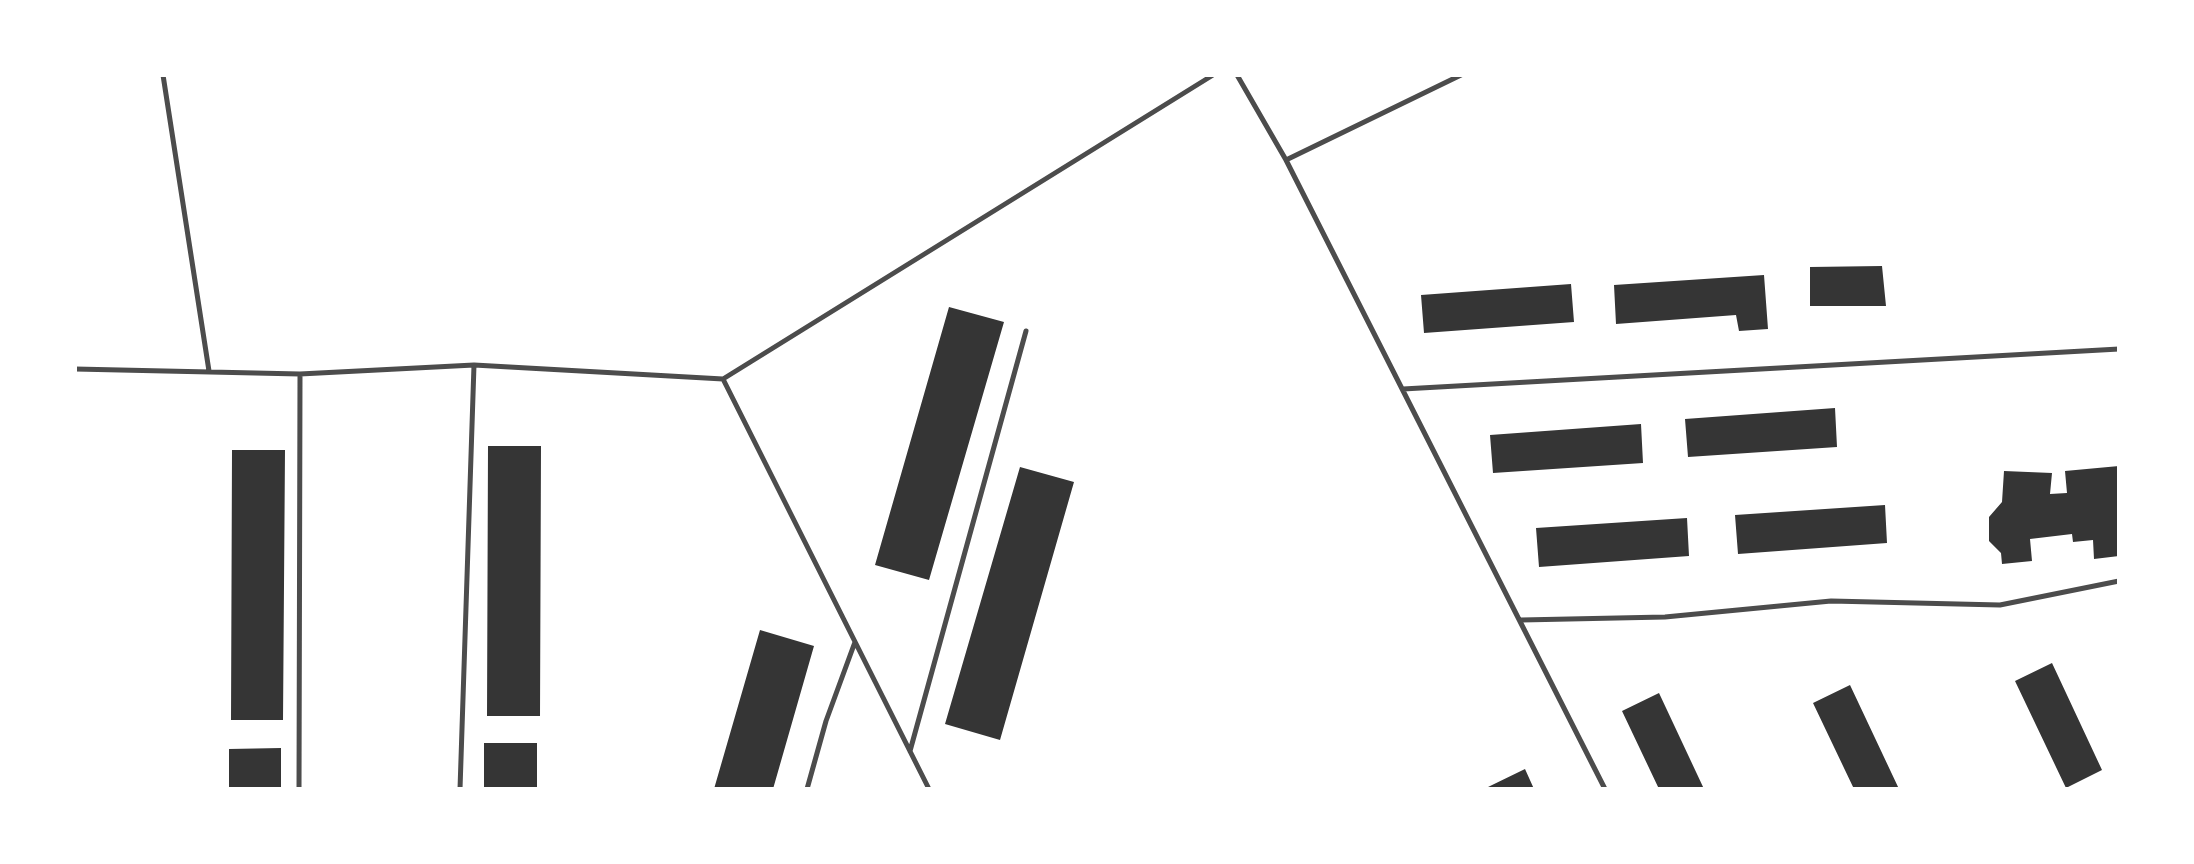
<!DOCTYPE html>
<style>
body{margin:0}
#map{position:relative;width:2194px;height:864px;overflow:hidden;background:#fff;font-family:"Space Grotesk",sans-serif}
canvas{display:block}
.frame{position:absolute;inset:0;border:77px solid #fff;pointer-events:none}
</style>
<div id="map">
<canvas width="2194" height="864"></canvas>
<div class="frame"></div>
</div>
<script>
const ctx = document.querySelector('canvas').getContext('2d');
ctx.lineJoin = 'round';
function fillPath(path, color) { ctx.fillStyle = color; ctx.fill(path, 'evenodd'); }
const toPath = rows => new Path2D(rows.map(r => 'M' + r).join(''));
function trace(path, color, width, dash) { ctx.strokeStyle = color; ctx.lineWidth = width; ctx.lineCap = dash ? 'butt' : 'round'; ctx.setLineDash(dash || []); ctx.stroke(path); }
fillPath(toPath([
 [1882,266,1886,306,1810,306,1810,267],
 [1764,275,1768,329,1739,331,1736,315,1616,324,1614,285],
 [1571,284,1574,322,1424,333,1421,295],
 [949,307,1004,322,929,580,875,565],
 [1835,408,1837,447,1688,457,1685,419],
 [1641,424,1643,463,1493,473,1490,435],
 [488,446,541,446,540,716,487,716],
 [232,450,285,450,283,720,231,720],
 [2119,466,2119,556,2094,559,2093,540,2073,542,2072,534,2030,539,2032,561,2002,564,2001,553,1989,541,1989,517,2002,502,2004,471,2052,473,2050,494,2067,493,2065,471],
 [1020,467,1074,482,1000,740,945,724],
 [1885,505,1887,543,1738,554,1735,515],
 [1687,518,1689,556,1539,567,1536,528],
 [760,630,814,646,773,789,714,789],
 [2052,663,2102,770,2066,788,2015,681],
 [1850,685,1899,789,1854,789,1813,703],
 [1659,693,1704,789,1659,789,1622,711],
 [484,743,537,743,537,789,484,789],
 [281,748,281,789,229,789,229,749],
 [1525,769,1534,789,1489,789,1488,787]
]), '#353535');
trace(toPath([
 [163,75,209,371],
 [1237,75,1286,160,1605,789],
 [1286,160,1461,75],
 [75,369,300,374,474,365,723,379,1213,75],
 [723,379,929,789],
 [1403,389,2119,349],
 [1521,620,1665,617,1831,601,2000,605,2119,581],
 [910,751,1026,331],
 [299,789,300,374],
 [460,789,474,365],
 [807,789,826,721,855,642]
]), '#4c4c4c', 5);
</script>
